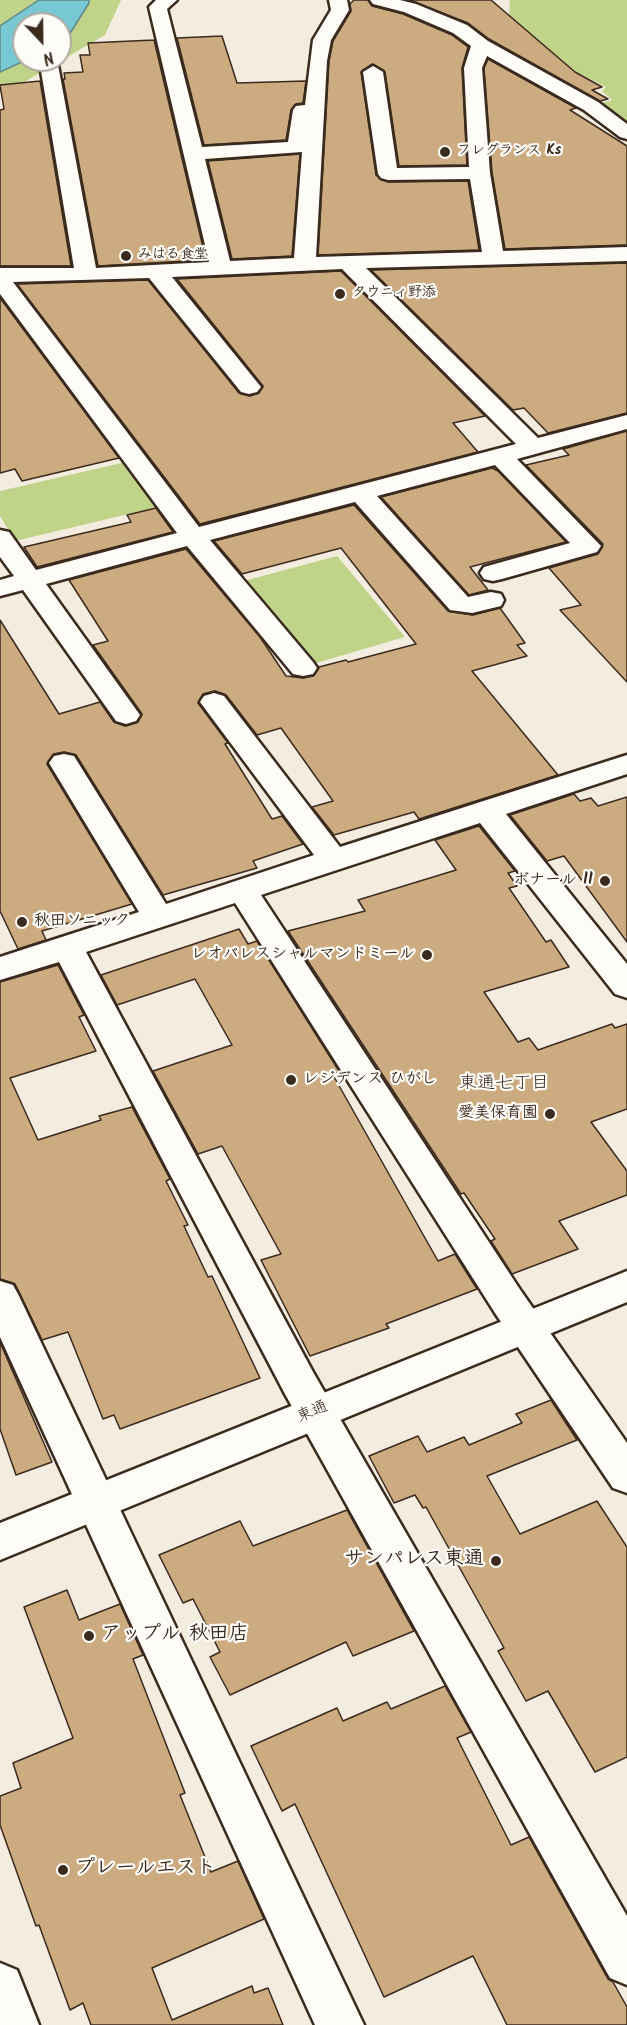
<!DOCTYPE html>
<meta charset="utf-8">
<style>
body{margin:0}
#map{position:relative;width:627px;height:2025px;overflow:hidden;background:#f3ecdf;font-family:Kalam,sans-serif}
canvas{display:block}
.north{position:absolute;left:12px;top:12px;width:60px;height:60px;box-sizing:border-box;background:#fdfcf7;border:2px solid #afa8a0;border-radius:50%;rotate:158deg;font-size:16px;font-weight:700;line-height:24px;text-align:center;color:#3b2a1e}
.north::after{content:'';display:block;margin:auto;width:21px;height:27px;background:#3b2a1e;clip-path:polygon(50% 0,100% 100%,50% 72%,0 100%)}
</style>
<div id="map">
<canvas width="627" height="2025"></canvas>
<div class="north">N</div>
</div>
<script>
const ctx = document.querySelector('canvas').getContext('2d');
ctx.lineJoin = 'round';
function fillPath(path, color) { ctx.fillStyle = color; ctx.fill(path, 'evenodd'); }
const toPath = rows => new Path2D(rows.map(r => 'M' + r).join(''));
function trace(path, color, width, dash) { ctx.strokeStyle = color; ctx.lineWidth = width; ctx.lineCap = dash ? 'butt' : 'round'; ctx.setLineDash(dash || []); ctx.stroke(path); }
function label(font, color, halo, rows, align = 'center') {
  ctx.font = font + ' Kalam,"Klee One",sans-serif'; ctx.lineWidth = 4.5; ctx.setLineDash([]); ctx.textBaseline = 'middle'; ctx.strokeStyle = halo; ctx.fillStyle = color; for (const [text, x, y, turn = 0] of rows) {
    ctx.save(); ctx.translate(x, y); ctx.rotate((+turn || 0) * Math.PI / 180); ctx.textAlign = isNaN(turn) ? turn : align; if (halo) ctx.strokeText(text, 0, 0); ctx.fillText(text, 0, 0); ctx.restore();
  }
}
fillPath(toPath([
 [0,0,39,0,0,26],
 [89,0,121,0,105,35,19,85,0,93,0,72,26,60,60,60,60,40,69,35],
 [510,0,627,0,627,129,594,105,612,100,602,91,606,87,570,69,509,17],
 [126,462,158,507,15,541,0,516,0,491],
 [337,556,405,637,309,665,244,581]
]), '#bfd389');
const water = toPath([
 [39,0,89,0,89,3,69,35,60,40,60,24,24,24,24,60,26,60,0,72,0,26,39,0]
]);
fillPath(water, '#77c8d2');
trace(water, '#5f898a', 1.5);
const building = toPath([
 [354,0,368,0,372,6,403,14,452,35,468,47,462,68,467,165,399,166,385,72,372,64,361,72,376,175,388,182,468,181,479,250,318,255,329,61,333,41,351,11,350,4,354,0],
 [409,0,491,0,575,72,602,87,592,90,608,99,600,101,489,39,468,23,409,0],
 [222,36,237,83,306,81,303,103,296,104,291,110,286,140,204,145,177,38,222,36],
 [154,40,206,260,98,266,63,79,65,79,64,73,83,72,80,55,90,55,88,43,154,40],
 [488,59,576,108,570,110,627,146,627,245,505,249,492,173,484,68,488,59],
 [40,81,71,266,0,266,0,110,4,109,0,85,40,81],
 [300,154,292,256,232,259,208,161,300,154],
 [627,263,627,413,548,433,524,408,513,410,371,270,627,263],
 [341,271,485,416,453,423,478,452,200,524,17,284,148,280,239,393,250,396,259,393,263,386,177,279,341,271],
 [0,298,119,458,22,481,15,469,0,473,0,298],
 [627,431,627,682,560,610,581,605,549,568,598,554,603,544,526,465,569,455,563,449,627,431],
 [492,468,498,471,566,542,470,567,488,590,469,595,381,497,492,468],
 [354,505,448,611,473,615,500,608,525,643,517,645,527,656,472,671,558,775,419,819,414,812,334,835,312,807,333,801,281,728,257,735,226,695,215,691,203,694,198,703,228,743,225,744,272,819,282,816,303,844,253,861,257,868,163,895,76,755,64,752,54,754,47,764,132,904,42,931,46,940,18,949,0,911,0,620,59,714,100,702,114,722,125,726,138,722,142,714,93,645,108,641,69,580,186,549,260,637,286,676,303,678,313,676,319,667,346,660,348,662,416,644,341,548,242,574,214,541,354,505],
 [156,508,173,532,37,567,24,547,131,522,127,515,156,508],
 [574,794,580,801,591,798,598,806,627,797,627,942,564,856,547,861,510,815,574,794],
 [479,826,515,871,508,873,517,886,509,888,546,942,551,940,569,967,484,992,518,1042,529,1038,538,1050,612,1024,615,1028,627,1024,627,1109,591,1122,627,1171,627,1195,559,1221,578,1249,512,1274,491,1241,495,1239,464,1193,461,1194,288,931,365,911,358,900,456,870,435,840,479,826],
 [239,929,248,944,257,941,339,1071,333,1075,438,1261,455,1254,477,1289,386,1324,389,1328,310,1356,261,1260,281,1254,222,1146,198,1154,153,1071,232,1045,195,979,117,1005,101,975,239,929],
 [58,965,84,1015,79,1017,96,1051,10,1078,38,1140,101,1120,99,1116,132,1107,170,1179,166,1181,188,1225,184,1226,208,1277,212,1276,260,1378,120,1429,114,1415,103,1419,68,1332,42,1340,15,1284,0,1279,0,982,58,965],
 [0,1342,52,1462,16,1475,0,1429,0,1342],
 [551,1400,577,1440,487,1476,520,1534,597,1501,627,1547,627,1757,595,1772,548,1691,526,1701,498,1651,504,1648,426,1507,423,1508,415,1495,394,1503,369,1456,418,1436,427,1452,464,1437,469,1445,522,1423,516,1414,551,1400],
 [347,1510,414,1631,353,1656,346,1642,230,1695,210,1657,220,1652,193,1599,183,1603,159,1555,240,1521,253,1546,347,1510],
 [67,1590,79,1620,120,1604,143,1655,133,1659,185,1793,180,1795,211,1872,238,1861,264,1919,152,1968,172,2020,252,1986,254,1993,268,1988,283,2025,91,2025,83,2003,70,2010,39,1925,36,1926,0,1825,0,1796,21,1788,13,1763,73,1738,24,1607,67,1590],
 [445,1686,471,1732,457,1738,511,1845,529,1837,608,1979,613,1982,627,2007,627,2025,507,2025,473,1956,384,1997,295,1804,282,1811,251,1746,337,1708,343,1721,387,1702,391,1709,445,1686]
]);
fillPath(building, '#cdab80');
trace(building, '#3b2a1e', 1.5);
const street = toPath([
 [156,0,177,0,167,9,202,147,288,142,293,110,296,106,305,105,313,40,331,10,329,0,347,0,349,10,331,40,327,61,316,257,482,252,470,179,388,180,381,178,378,174,363,72,373,66,383,72,397,168,469,167,464,68,471,46,453,33,404,12,373,4,370,0,400,0,416,4,467,25,488,41,598,102,627,124,627,139,620,137,584,110,487,56,482,68,490,173,503,251,627,247,627,261,366,268,538,438,627,415,627,429,517,459,601,546,597,552,502,579,493,581,484,579,480,573,484,567,570,543,495,465,377,496,468,597,491,592,501,594,504,600,501,606,472,613,450,610,355,502,210,540,313,662,317,668,313,674,303,676,293,674,187,546,46,584,140,715,136,721,126,724,116,721,23,590,0,596,0,580,14,576,0,557,0,530,9,532,36,570,177,533,0,294,0,268,74,268,40,65,46,60,56,61,58,65,96,268,209,262,149,7,156,0],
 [302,152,294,258,230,261,205,159,302,152],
 [342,269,516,444,199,527,13,282,149,278,241,392,249,394,257,392,261,387,172,277,342,269],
 [214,693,224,696,340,847,627,755,627,774,506,814,627,964,627,998,615,994,480,823,261,895,521,1291,627,1443,627,1493,613,1488,495,1313,235,903,86,952,313,1372,627,1916,627,1985,610,1978,285,1394,59,962,0,980,0,957,139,912,49,763,54,756,64,754,74,756,166,904,314,855,200,702,204,696,214,693],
 [0,1281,13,1285,19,1296,364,2025,315,2025,0,1337,0,1281],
 [0,1963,17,1970,39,2025,0,2025,0,1963]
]);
const secondary = toPath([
 [627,1271,627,1302,0,1560,0,1523,627,1271]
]);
trace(street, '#3b2a1e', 5);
trace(secondary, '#3b2a1e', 5);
fillPath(street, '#fdfcf7');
fillPath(secondary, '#fdfcf7');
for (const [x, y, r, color] of [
 [445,152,6,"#3b2a1e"],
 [126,256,6,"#3b2a1e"],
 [340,294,6,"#3b2a1e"],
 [605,881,6,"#3b2a1e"],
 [22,922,6,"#3b2a1e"],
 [427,955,6,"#3b2a1e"],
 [291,1080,6,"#3b2a1e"],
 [550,1114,6,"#3b2a1e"],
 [496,1561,6,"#3b2a1e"],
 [89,1636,6,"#3b2a1e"],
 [63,1870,6,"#3b2a1e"]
]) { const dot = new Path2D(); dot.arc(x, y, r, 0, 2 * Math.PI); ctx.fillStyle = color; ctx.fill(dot); trace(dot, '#fdfcf7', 2); }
label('bold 14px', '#3b2a1e', '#fdfcf7', [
 ["フレグランス Ks",457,152],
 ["みはる食堂",138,256],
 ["タウニィ野添",352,294]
], 'left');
label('bold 16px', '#3b2a1e', '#fdfcf7', [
 ["ボナール II",593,881],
 ["秋田ソニック",34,922,"left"],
 ["レオパレスシャルマンドミール",415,955],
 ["レジデンス ひがし",303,1080,"left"],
 ["愛美保育園",538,1114]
], 'right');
label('16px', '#3b2a1e', '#fdfcf7', [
 ["東通",313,1413,-23]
]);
label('18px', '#3b2a1e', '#fdfcf7', [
 ["東通七丁目",504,1085]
]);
label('bold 20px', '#3b2a1e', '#fdfcf7', [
 ["サンパレス東通",484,1561,"right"],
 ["アップル 秋田店",101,1636],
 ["プレールエスト",75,1870]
], 'left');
</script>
